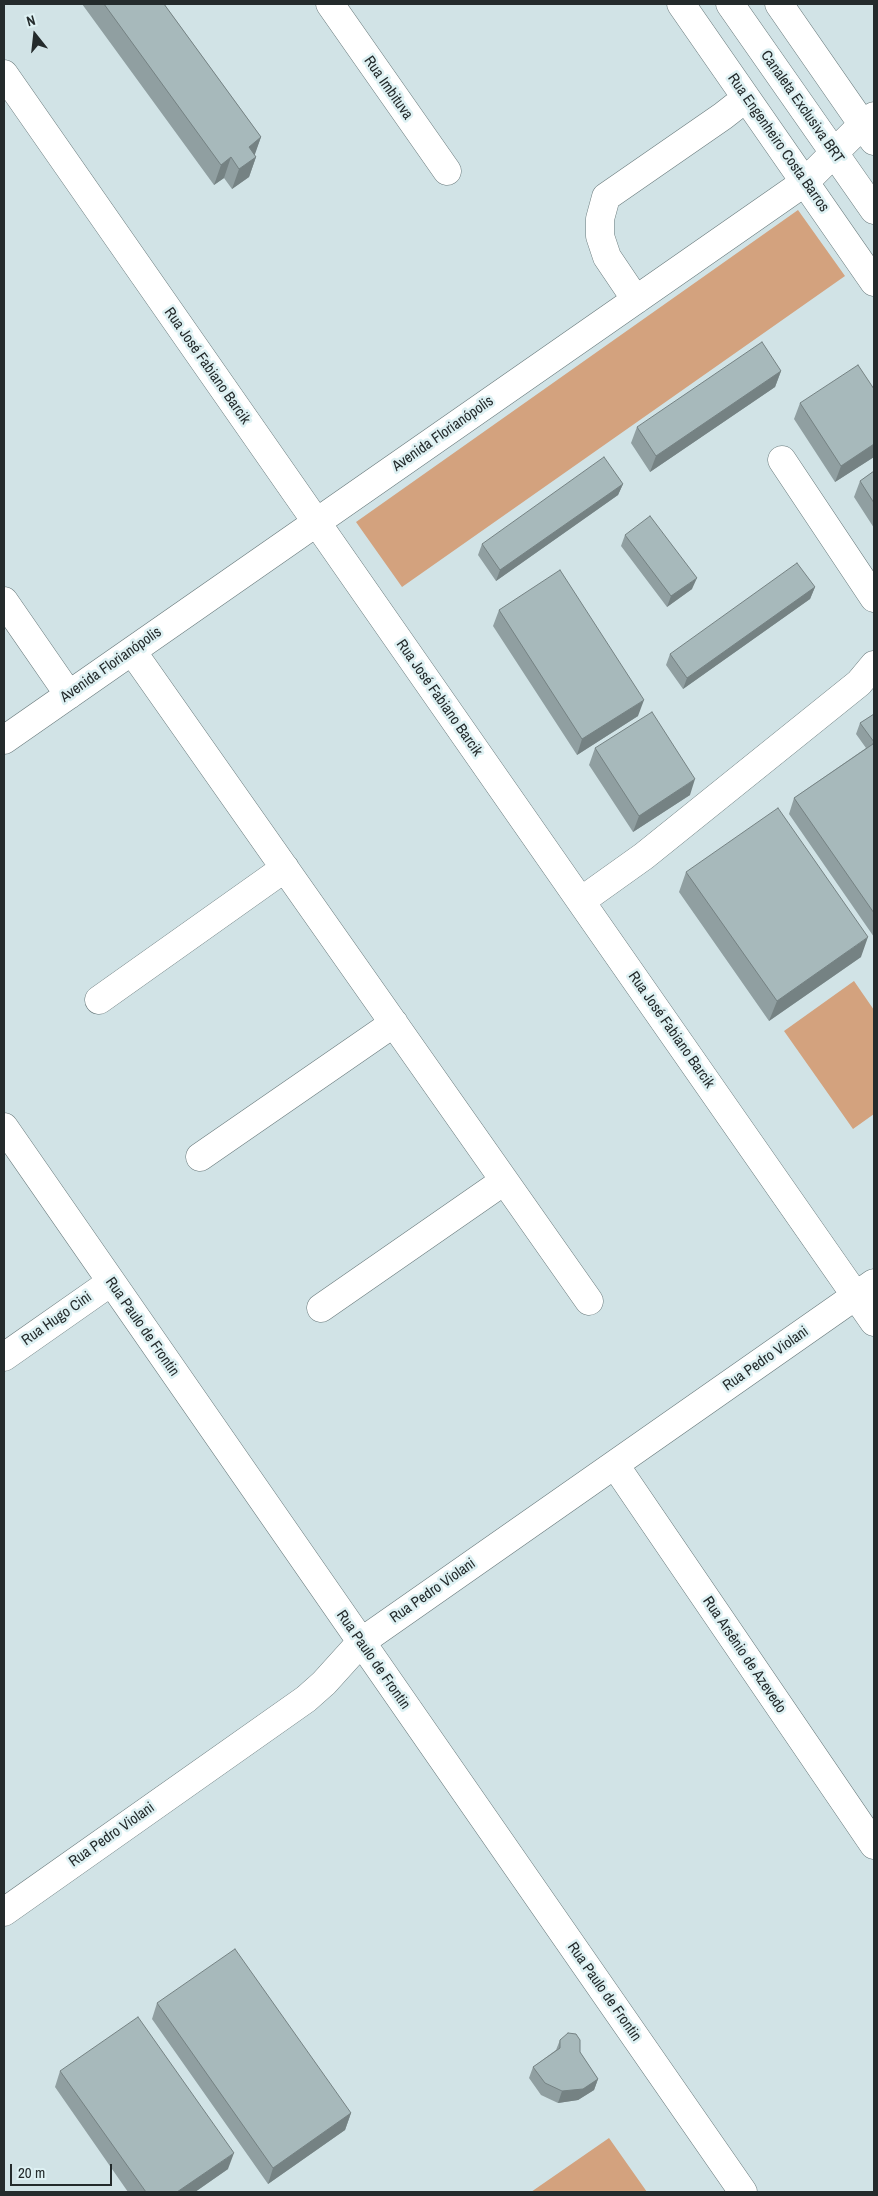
<!DOCTYPE html>
<meta charset="utf-8">
<style>
body{margin:0}
#map{position:relative;width:878px;height:2196px;overflow:hidden;background:#d1e3e6;font-family:"Archivo Narrow",sans-serif}
canvas{display:block}
.frame{position:absolute;inset:0;border:5px solid #242b2c;pointer-events:none}
.north{position:absolute;left:10px;top:10px;width:50px;height:50px;-webkit-text-stroke:4px #def1f3;paint-order:stroke;rotate:344deg;font-size:14px;font-weight:700;line-height:20px;text-align:center;color:#242b2c}
.north::after{content:'';display:block;margin:auto;width:18px;height:22px;background:#242b2c;clip-path:polygon(50% 0,100% 100%,50% 72%,0 100%)}
.scale{position:absolute;left:10px;top:2164px;width:102px;height:22px;box-sizing:border-box;border:2px solid #242b2c;border-top:0;padding-left:6px;font-size:15px;line-height:18px;white-space:nowrap;color:#242b2c;-webkit-text-stroke:4px #def1f3;paint-order:stroke}
</style>
<div id="map">
<canvas width="878" height="2196"></canvas>
<div class="frame"></div>
<div class="north">N</div>
<div class="scale">20 m</div>
</div>
<script>
const ctx = document.querySelector('canvas').getContext('2d');
ctx.lineJoin = 'round';
function fillPath(path, color) { ctx.fillStyle = color; ctx.fill(path, 'evenodd'); }
const toPath = rows => new Path2D(rows.map(r => 'M' + r).join(''));
function trace(path, color, width, dash) { ctx.strokeStyle = color; ctx.lineWidth = width; ctx.lineCap = dash ? 'butt' : 'round'; ctx.setLineDash(dash || []); ctx.stroke(path); }
function label(font, color, halo, rows, align = 'center') {
  ctx.font = font + ' "Archivo Narrow",sans-serif'; ctx.lineWidth = 5; ctx.setLineDash([]); ctx.textBaseline = 'middle'; ctx.strokeStyle = halo; ctx.fillStyle = color; for (const [text, x, y, turn = 0] of rows) {
    ctx.save(); ctx.translate(x, y); ctx.rotate((+turn || 0) * Math.PI / 180); ctx.textAlign = isNaN(turn) ? turn : align; if (halo) ctx.strokeText(text, 0, 0); ctx.fillText(text, 0, 0); ctx.restore();
  }
}
fillPath(toPath([
 [798,210,845,276,402,587,356,522],
 [854,981,874,1010,874,1114,853,1129,784,1031],
 [609,2138,647,2192,531,2192]
]), '#d3a27e');
const minor = toPath([
 [330,4,447,171],
 [681,4,874,282],
 [730,4,874,210],
 [779,4,874,141],
 [4,74,874,1322],
 [636,300,607,257,600,236,600,219,606,197,723,116,746,98],
 [782,460,874,598],
 [4,601,69,695],
 [132,651,589,1301],
 [4,740,805,182,863,124,874,116],
 [581,901,644,856,859,683,874,665],
 [99,1000,285,868],
 [4,1127,743,2192],
 [200,1157,394,1023],
 [321,1308,504,1181],
 [4,1357,111,1282],
 [615,1465,874,1845],
 [4,1912,306,1699,324,1683,361,1642,874,1283]
]);
trace(minor, '#68797b', 29);
trace(minor, '#fff', 28);
fillPath(toPath([
 [82,4,164,4,261,137,254,155,256,157,249,177,232,189,224,178,214,185],
 [781,371,775,387,650,472,631,443,637,427],
 [874,389,874,457,835,482,794,419,800,403],
 [874,471,874,528,854,497,860,481],
 [623,484,618,495,496,581,478,555,482,544],
 [625,535,692,589,667,607,621,546],
 [815,587,810,599,683,689,666,665,670,654],
 [499,610,638,716,577,755,493,626],
 [874,714,874,937,789,814,794,798,866,748,856,734,860,723],
 [595,748,690,795,633,832,589,765],
 [686,872,861,957,769,1021,679,892],
 [157,2003,351,2113,345,2130,268,2184,152,2019],
 [560,2040,580,2052,598,2079,594,2090,578,2100,558,2103,541,2095,529,2078,533,2067,556,2050],
 [60,2071,228,2169,195,2192,128,2192,55,2087]
]), '#909fa1');
fillPath(toPath([
 [261,137,254,157,249,147],
 [231,157,224,178,214,185,221,165],
 [256,157,249,177,232,189,239,169],
 [781,371,775,387,650,472,656,456],
 [874,444,874,457,835,482,841,466],
 [623,484,618,495,496,581,500,570],
 [697,578,692,589,667,607,671,596],
 [815,587,810,599,683,689,687,678],
 [644,700,638,716,577,755,582,739],
 [695,779,690,795,633,832,639,816],
 [868,937,861,957,769,1021,777,1001],
 [598,2079,594,2090,578,2100,558,2103,562,2091],
 [351,2113,345,2130,268,2184,273,2168],
 [234,2153,228,2169,195,2192,177,2192]
]), '#758283');
const building = toPath([
 [104,4,164,4,261,137,249,147,256,157,239,169,231,157,221,165,104,4],
 [762,342,781,371,656,456,637,427,762,342],
 [858,365,874,389,874,444,841,466,800,403,858,365],
 [604,457,623,484,500,570,482,544,604,457],
 [874,471,874,503,860,481,874,471],
 [650,516,697,578,671,596,625,535,650,516],
 [797,563,815,587,687,678,670,654,797,563],
 [560,570,644,700,582,739,499,610,560,570],
 [652,712,695,779,639,816,595,748,652,712],
 [874,714,874,742,860,723,874,714],
 [873,744,874,746,874,913,794,798,873,744],
 [778,808,868,937,777,1001,686,872,778,808],
 [235,1949,351,2113,273,2168,157,2003,235,1949],
 [138,2017,234,2153,177,2192,146,2192,60,2071,138,2017],
 [568,2033,576,2034,580,2040,580,2052,598,2079,583,2089,562,2091,545,2083,533,2067,560,2048,560,2040,568,2033]
]);
fillPath(building, '#a7b9bb');
trace(building, '#758283', 1);
label('15px', '#242b2c', '#def1f3', [
 ["Rua Imbituva",388,88,55],
 ["Canaleta Exclusiva BRT",802,107,55],
 ["Rua Engenheiro Costa Barros",778,143,55],
 ["Rua José Fabiano Barcik",207,366,55],
 ["Avenida Florianópolis",443,434,-35],
 ["Avenida Florianópolis",111,665,-35],
 ["Rua José Fabiano Barcik",439,698,55],
 ["Rua José Fabiano Barcik",671,1030,55],
 ["Rua Hugo Cini",57,1319,-35],
 ["Rua Paulo de Frontin",142,1327,55],
 ["Rua Pedro Violani",766,1359,-35],
 ["Rua Pedro Violani",433,1591,-35],
 ["Rua Arsênio de Azevedo",744,1655,56],
 ["Rua Paulo de Frontin",373,1660,55],
 ["Rua Pedro Violani",112,1835,-35],
 ["Rua Paulo de Frontin",604,1992,55]
]);
</script>
